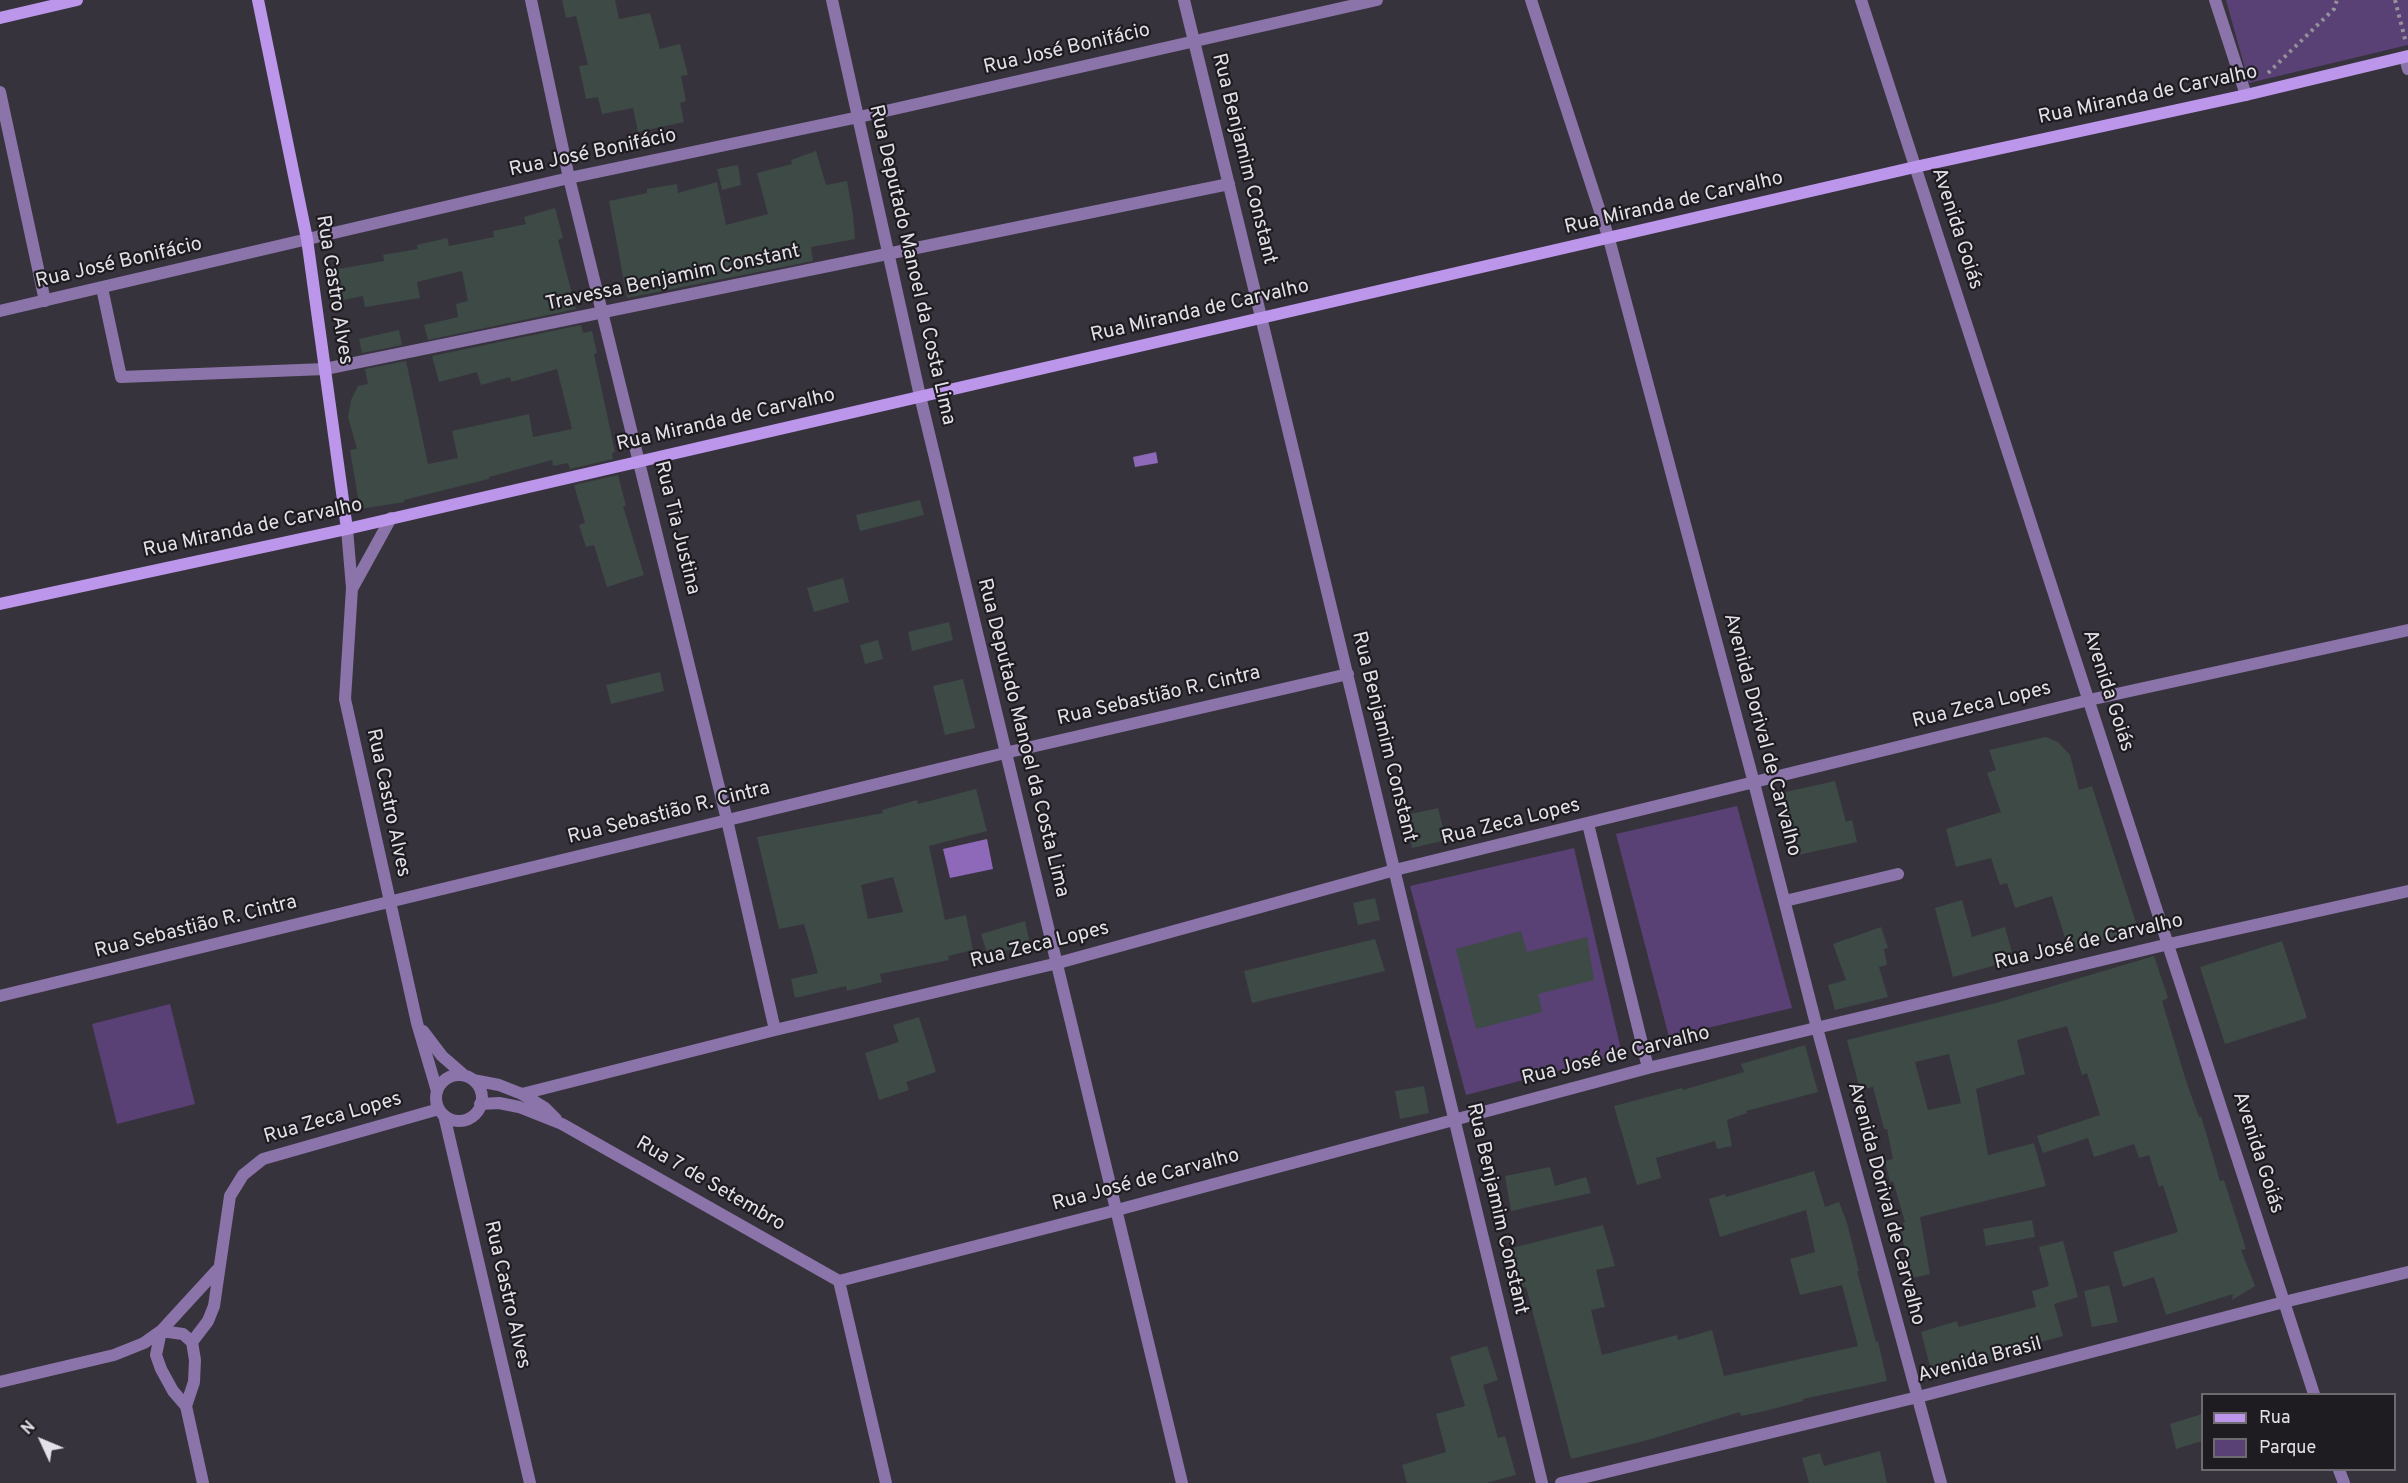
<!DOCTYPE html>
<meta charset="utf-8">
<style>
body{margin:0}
#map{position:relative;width:2408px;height:1483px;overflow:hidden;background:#37333d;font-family:Overpass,sans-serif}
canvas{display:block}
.legend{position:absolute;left:2201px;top:1393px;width:195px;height:78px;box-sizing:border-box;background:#1e1c20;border:2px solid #6d6b70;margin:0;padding:8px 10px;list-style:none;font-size:18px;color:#e3e1e7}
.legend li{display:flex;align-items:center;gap:12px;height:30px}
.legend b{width:30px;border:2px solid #6d6b70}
.north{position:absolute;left:12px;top:1411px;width:60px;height:60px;-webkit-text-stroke:4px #1e1c20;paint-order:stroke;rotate:314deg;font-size:16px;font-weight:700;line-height:24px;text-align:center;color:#e3e1e7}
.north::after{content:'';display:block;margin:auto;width:21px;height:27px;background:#e3e1e7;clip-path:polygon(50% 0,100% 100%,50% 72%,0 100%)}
</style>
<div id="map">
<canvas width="2408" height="1483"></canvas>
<ul class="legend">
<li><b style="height:8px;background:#bc96ea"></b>Rua</li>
<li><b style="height:16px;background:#594075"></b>Parque</li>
</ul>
<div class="north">N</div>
</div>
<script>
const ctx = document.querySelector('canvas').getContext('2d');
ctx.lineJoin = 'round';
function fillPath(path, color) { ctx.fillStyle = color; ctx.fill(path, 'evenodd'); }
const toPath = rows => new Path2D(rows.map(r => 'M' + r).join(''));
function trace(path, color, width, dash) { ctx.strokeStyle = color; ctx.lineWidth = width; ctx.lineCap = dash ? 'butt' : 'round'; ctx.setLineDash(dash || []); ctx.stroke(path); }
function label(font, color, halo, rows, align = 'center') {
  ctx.font = font + ' Overpass,sans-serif'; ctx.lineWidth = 4.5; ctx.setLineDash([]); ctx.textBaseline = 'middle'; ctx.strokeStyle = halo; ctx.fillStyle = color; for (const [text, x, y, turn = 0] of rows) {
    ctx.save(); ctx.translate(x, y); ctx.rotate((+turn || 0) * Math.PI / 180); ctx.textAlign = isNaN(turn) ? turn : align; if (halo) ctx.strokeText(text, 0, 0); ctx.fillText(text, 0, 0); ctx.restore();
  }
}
fillPath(toPath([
 [2226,0,2408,0,2408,45,2249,83],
 [1737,806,1792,1008,1669,1037,1616,834],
 [1574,848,1622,1054,1466,1095,1410,886],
 [170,1004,195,1104,117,1124,92,1024]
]), '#594075');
fillPath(toPath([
 [1156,452,1158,463,1135,467,1133,457],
 [987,839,993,869,950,878,943,849]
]), '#8e68b9');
fillPath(toPath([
 [562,0,615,0,619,19,650,13,660,49,680,44,688,75,681,76,686,101,680,103,684,122,638,132,633,108,602,114,598,97,586,99,579,66,588,65,576,16,566,18],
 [816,151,826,185,847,181,853,215,855,239,811,247,813,261,627,298,609,201,647,193,647,189,677,184,678,193,717,182,726,225,768,214,757,173,792,164,791,160],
 [738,165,741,185,722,190,717,169],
 [555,208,563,238,558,240,576,309,428,340,424,325,458,317,456,304,468,301,462,271,417,282,420,298,365,307,363,296,343,300,338,269,384,261,383,255,418,249,417,245,447,238,449,246,494,237,493,231,526,224,524,217],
 [581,325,583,333,592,331,597,353,594,354,615,452,612,453,613,459,570,469,568,463,553,466,552,460,489,477,489,479,404,500,404,502,360,509,350,450,357,449,348,417,351,400,358,386,368,384,365,369,406,361,428,464,458,458,452,431,529,414,533,437,572,429,557,369,511,382,510,377,481,385,477,372,439,382,432,356],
 [399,330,402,345,362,353,359,339],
 [618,475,626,506,623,506,644,575,607,587,594,545,586,547,579,525,585,523,574,485],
 [920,500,924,515,860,531,856,515],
 [843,578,849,602,814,612,807,588],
 [949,622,953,640,912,651,908,632],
 [878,640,883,659,865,664,860,645],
 [660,672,664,691,611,704,606,685],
 [963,679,975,728,945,735,933,686],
 [2046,737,2058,742,2070,755,2079,790,2092,786,2138,929,2069,951,2052,896,2015,908,2007,883,2000,885,1991,858,1956,867,1946,829,2001,812,1987,773,1996,770,1989,750],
 [1835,781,1846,822,1852,820,1857,842,1798,855,1781,793],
 [976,789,987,831,929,846,945,920,966,915,973,950,948,956,949,960,880,974,882,982,847,991,846,986,795,998,791,979,818,973,804,924,779,929,757,837,883,813,882,810,917,800,918,804],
 [893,877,903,912,868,919,861,885],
 [1438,808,1446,840,1412,848,1406,815],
 [1375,898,1380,920,1358,925,1353,903],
 [1962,900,1972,937,2005,927,2014,960,1953,977,1935,908],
 [1025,921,1030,944,988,956,981,934],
 [1881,927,1888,948,1884,949,1887,965,1879,967,1888,997,1835,1010,1828,985,1846,980,1833,944],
 [1521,931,1527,952,1587,937,1594,980,1538,994,1542,1012,1476,1029,1456,949],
 [1375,939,1385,971,1252,1003,1244,971],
 [2282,941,2307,1018,2225,1044,2200,967],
 [2154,956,2168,998,2162,1001,2187,1084,2199,1117,2201,1116,2220,1181,2224,1180,2246,1249,2241,1250,2255,1286,2232,1300,2233,1294,2166,1315,2154,1277,2123,1287,2113,1252,2178,1232,2163,1185,2159,1187,2149,1155,2139,1158,2134,1144,2094,1157,2088,1138,2043,1153,2037,1136,2100,1115,2087,1073,2082,1075,2067,1026,2017,1040,2025,1074,1976,1089,1988,1155,2034,1143,2046,1186,1920,1217,1930,1274,1912,1278,1900,1229,1904,1227,1903,1223,1905,1222,1893,1181,1890,1182,1885,1161,1893,1159,1887,1129,1884,1129,1873,1087,1860,1090,1847,1040,1996,1003],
 [1949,1054,1961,1103,1928,1110,1915,1062],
 [919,1017,936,1072,906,1082,909,1090,879,1100,865,1053,899,1042,893,1025],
 [1805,1045,1818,1092,1746,1111,1747,1113,1727,1120,1732,1146,1717,1149,1715,1141,1656,1158,1661,1178,1637,1185,1614,1106,1682,1088,1683,1090,1744,1072,1741,1064],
 [1424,1086,1429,1113,1400,1119,1395,1091],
 [1550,1167,1555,1186,1586,1177,1591,1193,1511,1211,1505,1176],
 [1814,1171,1825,1207,1839,1202,1847,1223,1859,1271,1857,1271,1876,1342,1878,1341,1887,1381,1803,1399,1803,1401,1765,1411,1741,1416,1740,1412,1648,1440,1571,1459,1530,1302,1526,1287,1522,1288,1512,1248,1603,1225,1615,1266,1596,1270,1605,1307,1591,1310,1602,1355,1677,1335,1678,1340,1712,1330,1724,1376,1858,1346,1842,1285,1800,1295,1790,1259,1815,1252,1806,1210,1720,1237,1709,1199,1725,1194,1726,1197],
 [2032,1220,2035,1237,1986,1246,1983,1229],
 [2063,1241,2078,1297,2054,1304,2063,1336,2030,1345,2032,1351,1932,1374,1921,1332,1957,1321,1959,1327,2036,1307,2032,1291,2049,1286,2039,1247],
 [2109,1285,2118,1322,2092,1327,2084,1291],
 [1487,1346,1498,1380,1483,1385,1498,1438,1505,1436,1516,1475,1486,1483,1407,1483,1402,1465,1446,1452,1436,1414,1465,1406,1450,1357],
 [2202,1414,2202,1441,2176,1449,2170,1424],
 [1880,1451,1887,1483,1809,1483,1802,1458,1820,1453,1824,1466]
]), '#3d4a46');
trace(toPath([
 [2395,0,2406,43],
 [2268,73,2334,9,2337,0]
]), '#949199', 4, [3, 4.5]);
trace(toPath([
 [0,92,45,301],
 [102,288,121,377,325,369,1229,184],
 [1785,901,1898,874]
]), '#8b74a9', 12);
trace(toPath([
 [531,0,569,178,727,820,775,1030],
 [832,0,920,396,1182,1483],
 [1531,0,1609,239,1754,783,1817,1028,1941,1483],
 [1861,0,2314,1394],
 [2215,0,2246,95],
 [2405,57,2408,69],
 [0,311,569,178,859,117,1377,0],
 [1261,317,1542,1483],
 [347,529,352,588,345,699,417,1023,437,1091],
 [353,587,391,518],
 [1588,824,1648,1068],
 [0,996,1005,753,1348,674],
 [423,1031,442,1056,465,1076],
 '436 1098a23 23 0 1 1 46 0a23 23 0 1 1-46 0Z',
 [473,1080,499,1085,522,1094,545,1108,556,1119],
 [522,1094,775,1030,1058,963,1395,870,2089,700,2408,630],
 [480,1104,499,1103,519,1107,562,1124,839,1281],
 [444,1115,530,1483],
 [839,1281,1117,1210,1648,1068,2169,944,2408,891],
 [839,1281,886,1483],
 [0,1382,114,1355,144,1343,161,1331,183,1334,192,1342],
 [186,1406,194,1382,195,1360,192,1342,208,1321,214,1306,230,1196,243,1175,263,1159,439,1109],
 [2339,1470,2344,1483],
 [203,1483,186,1406,173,1391,161,1369,156,1355,161,1331,217,1270],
 [1561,1483,1918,1397,2284,1302,2408,1272]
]), '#8b74a9', 12);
trace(toPath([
 [1184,0,1261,317]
]), '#8b74a9', 12);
trace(toPath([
 [258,0,307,239,347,529],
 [0,18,77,0],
 [0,604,347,529,1915,167,2246,95,2408,56]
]), '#bc96ea', 12);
label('20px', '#e3e1e7', '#1e1c20', [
 ["Rua José Bonifácio",1067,50,-13],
 ["Rua Miranda de Carvalho",2148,96,-12],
 ["Rua José Bonifácio",593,154,-12],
 ["Rua Benjamim Constant",1243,159,76],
 ["Rua Miranda de Carvalho",1674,204,-13],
 ["Avenida Goiás",1956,229,72],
 ["Rua José Bonifácio",119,264,-13],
 ["Rua Deputado Manoel da Costa Lima",911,265,77],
 ["Travessa Benjamim Constant",673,279,-12],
 ["Rua Castro Alves",333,290,81],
 ["Rua Miranda de Carvalho",1200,312,-13],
 ["Rua Miranda de Carvalho",726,421,-13],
 ["Rua Tia Justina",676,528,76],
 ["Rua Miranda de Carvalho",253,529,-12],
 ["Avenida Goiás",2107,691,72],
 ["Rua Sebastião R. Cintra",1159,697,-13],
 ["Rua Zeca Lopes",1982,706,-14],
 ["Avenida Dorival de Carvalho",1761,735,75],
 ["Rua Benjamim Constant",1383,737,76],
 ["Rua Deputado Manoel da Costa Lima",1022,738,76],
 ["Rua Castro Alves",387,803,78],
 ["Rua Sebastião R. Cintra",669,814,-14],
 ["Rua Zeca Lopes",1511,823,-14],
 ["Rua Sebastião R. Cintra",196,928,-14],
 ["Rua José de Carvalho",2089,943,-13],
 ["Rua Zeca Lopes",1040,946,-14],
 ["Rua José de Carvalho",1616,1057,-14],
 ["Rua Zeca Lopes",333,1119,-16],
 ["Avenida Goiás",2257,1153,72],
 ["Rua José de Carvalho",1146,1181,-15],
 ["Rua 7 de Setembro",710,1185,30],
 ["Avenida Dorival de Carvalho",1885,1204,75],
 ["Rua Benjamim Constant",1496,1209,77],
 ["Rua Castro Alves",506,1295,77],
 ["Avenida Brasil",1980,1361,-15]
]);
</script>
